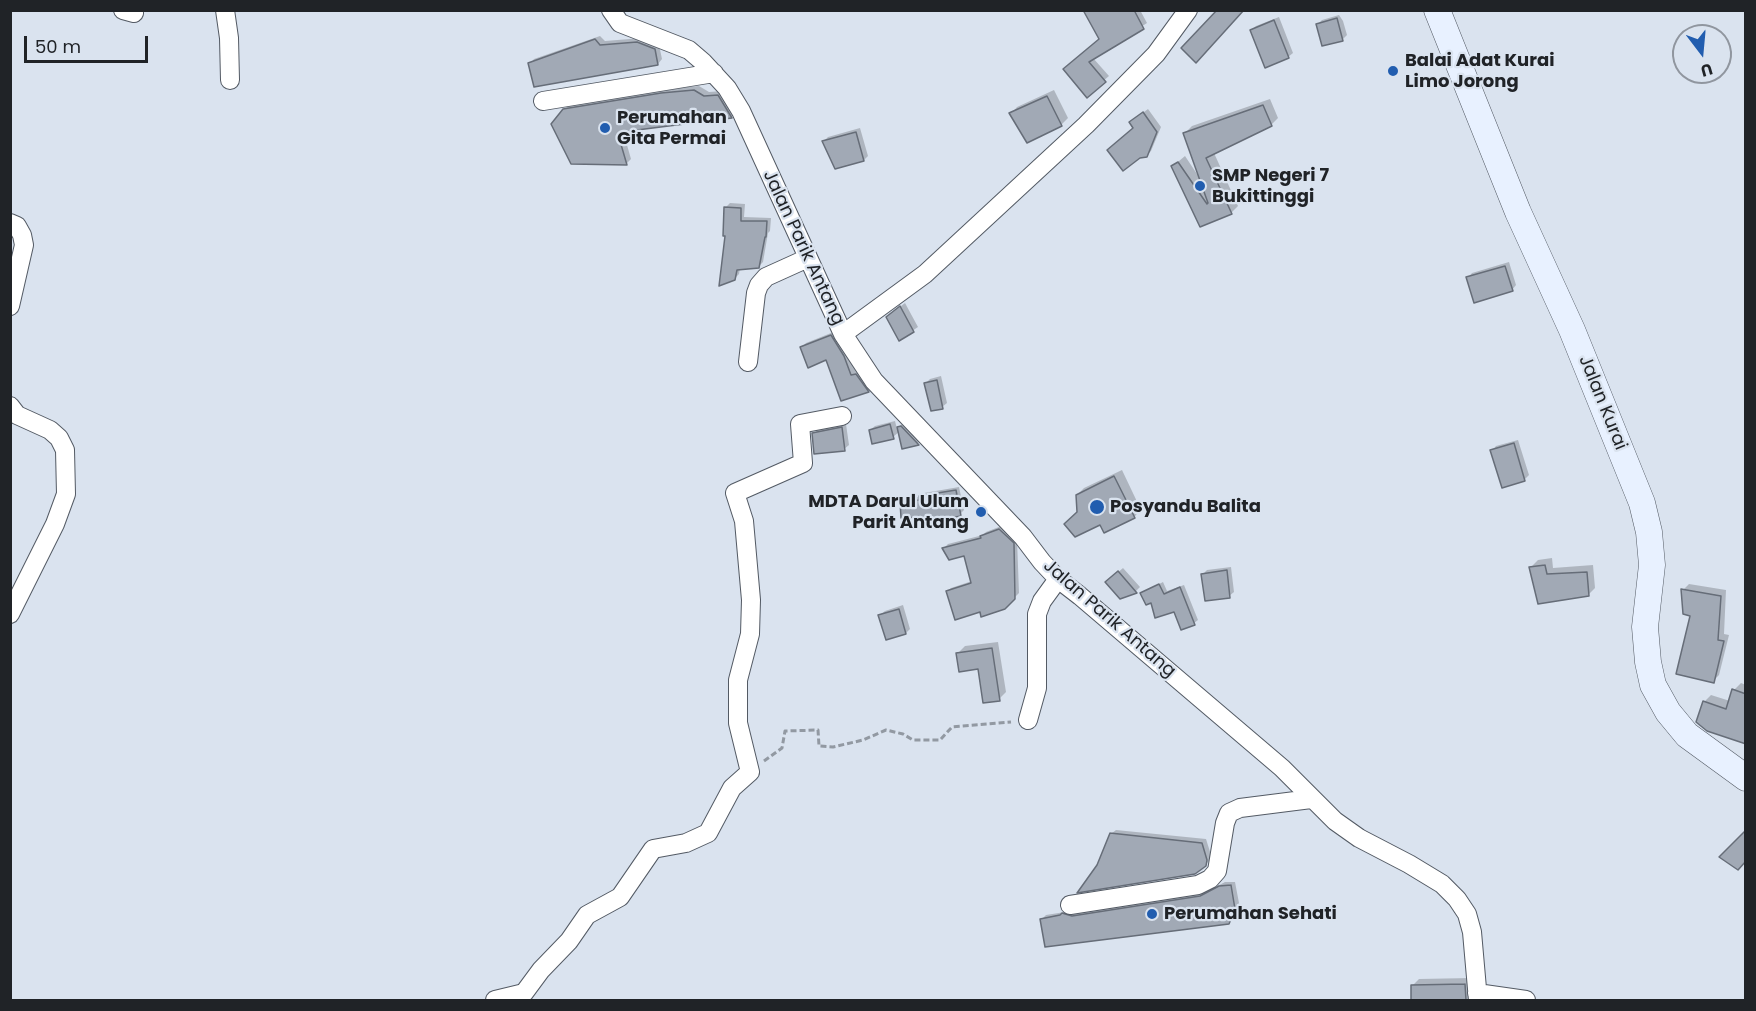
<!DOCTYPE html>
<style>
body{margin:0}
#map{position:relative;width:1756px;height:1011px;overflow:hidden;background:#dae3ef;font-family:Poppins,sans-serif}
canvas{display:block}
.frame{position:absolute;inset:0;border:12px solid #202327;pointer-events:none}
.north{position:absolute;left:1672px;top:24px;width:60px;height:60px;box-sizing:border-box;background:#dae3ef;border:2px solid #90969f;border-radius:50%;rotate:164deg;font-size:16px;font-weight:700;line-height:24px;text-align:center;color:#202327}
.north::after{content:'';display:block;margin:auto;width:21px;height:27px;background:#215daf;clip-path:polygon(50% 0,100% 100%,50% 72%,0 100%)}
.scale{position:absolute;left:24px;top:36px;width:124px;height:27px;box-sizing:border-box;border:3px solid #202327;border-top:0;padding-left:8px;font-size:18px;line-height:21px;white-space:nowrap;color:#202327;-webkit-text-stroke:4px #dae3ef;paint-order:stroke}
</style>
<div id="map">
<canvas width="1756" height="1011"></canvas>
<div class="frame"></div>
<div class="north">U</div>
<div class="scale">50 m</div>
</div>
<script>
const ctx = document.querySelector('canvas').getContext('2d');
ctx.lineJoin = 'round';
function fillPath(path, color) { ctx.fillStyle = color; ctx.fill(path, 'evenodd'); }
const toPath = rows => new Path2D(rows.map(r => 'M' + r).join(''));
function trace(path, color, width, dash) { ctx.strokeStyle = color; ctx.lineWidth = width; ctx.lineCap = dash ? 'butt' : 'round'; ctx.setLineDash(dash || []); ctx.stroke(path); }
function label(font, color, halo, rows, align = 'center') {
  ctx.font = font + ' Poppins,sans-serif'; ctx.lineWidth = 4.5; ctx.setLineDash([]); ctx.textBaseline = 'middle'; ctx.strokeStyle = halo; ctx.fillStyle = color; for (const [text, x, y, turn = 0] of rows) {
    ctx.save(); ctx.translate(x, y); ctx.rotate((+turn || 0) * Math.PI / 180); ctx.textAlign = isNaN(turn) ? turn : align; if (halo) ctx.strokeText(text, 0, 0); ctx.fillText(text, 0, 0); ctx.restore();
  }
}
fillPath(toPath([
 [1085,10,1140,10,1147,23,1093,58,1109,76,1087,95,1065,69,1101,38],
 [1339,15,1343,21,1347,35,1343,39,1318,24,1322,20],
 [1279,17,1293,53,1288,57,1251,30,1256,26],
 [600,36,605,41,642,38,659,45,662,59,658,64,530,64,534,59],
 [699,86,709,92,723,91,735,113,731,117,640,128,635,136,625,138,631,159,626,164,564,110,569,105,667,89],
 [1054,90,1068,118,1061,125,1011,114,1017,107],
 [1270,99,1278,118,1271,125,1214,153,1238,206,1231,213,1201,225,1173,166,1185,156,1199,177,1185,133,1192,126],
 [1148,109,1161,127,1151,151,1146,156,1136,118],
 [860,128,868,156,864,160,824,141,828,137],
 [730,203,745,204,744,217,771,218,770,231,768,233,763,262,758,267,740,268,739,274,734,279,727,235,725,208],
 [1509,262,1516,285,1512,290,1468,278,1472,273],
 [905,303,918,327,900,339,892,313],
 [836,331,848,351,856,372,860,370,872,386,868,390,827,359,802,347,806,343],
 [941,376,947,403,942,407,926,383,930,379],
 [895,421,897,429,903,423,922,439,918,443,904,447,900,431,893,437,870,430,875,426],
 [846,424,849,445,844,449,814,434,818,429],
 [1518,440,1529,475,1524,480,1492,451,1496,446],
 [1122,470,1141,510,1134,517,1100,523,1078,512,1077,495,1084,488],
 [959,487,964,510,960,514,925,515,901,502,905,498,920,497,924,493],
 [1004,525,1017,539,1019,593,1004,608,981,610,947,592,951,588,972,581,965,554,944,548,948,544,983,535,986,532],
 [1552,558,1553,568,1593,565,1595,588,1588,595,1531,567,1538,560],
 [1231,567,1234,592,1229,596,1203,574,1207,570],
 [1123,568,1140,587,1136,591,1120,597,1107,582],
 [1163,582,1167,591,1184,585,1198,620,1194,623,1175,611,1152,601,1142,593],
 [1689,584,1726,590,1724,634,1729,635,1719,675,1713,681,1683,590],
 [903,605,910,629,906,633,880,615,885,611],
 [998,642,1006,692,999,699,979,667,958,653,965,646],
 [1741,683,1746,685,1746,742,1704,702,1711,695,1730,701,1734,690],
 [1116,830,1206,839,1211,855,1210,860,1205,865,1098,865,1111,834],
 [1225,882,1235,882,1239,903,1233,918,1228,922,1042,919,1046,915,1065,912,1077,912,1206,892],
 [1471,978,1472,1000,1412,1000,1412,986,1419,979]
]), '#0003');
const building = toPath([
 [1083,10,1134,10,1144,29,1089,62,1106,82,1087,98,1063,69,1099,39,1083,10],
 [1217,10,1244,10,1196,63,1181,48,1217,10],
 [1337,18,1343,41,1322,46,1316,24,1337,18],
 [1274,20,1289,58,1265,68,1250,30,1274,20],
 [595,39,600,45,637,42,655,49,658,65,534,87,528,63,595,39],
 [694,90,704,96,718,95,732,118,637,130,636,137,620,141,627,165,571,164,551,124,563,109,661,93,694,90],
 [1047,96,1062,126,1027,143,1009,113,1047,96],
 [1263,105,1272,126,1206,158,1232,214,1200,227,1171,166,1178,162,1207,204,1208,203,1183,133,1263,105],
 [1143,112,1157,132,1147,157,1140,158,1123,171,1107,150,1133,128,1129,122,1143,112],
 [856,132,864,161,835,169,822,141,856,132],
 [724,207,741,208,741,221,767,221,766,237,765,237,759,268,737,270,735,280,719,286,725,236,723,236,724,207],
 [1505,266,1513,291,1474,303,1466,277,1505,266],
 [900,306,914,332,899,341,886,317,900,306],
 [831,335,844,356,851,375,856,374,869,392,841,401,826,360,808,368,800,347,831,335],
 [937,380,943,409,931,411,924,383,937,380],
 [890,424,894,439,872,444,869,430,890,424],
 [901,426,919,445,902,449,897,427,901,426],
 [842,427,845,451,814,454,812,433,842,427],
 [1514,443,1525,481,1502,488,1490,450,1514,443],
 [1114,476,1135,518,1104,533,1100,525,1075,537,1064,524,1077,512,1076,495,1114,476],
 [956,490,961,516,925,523,923,517,901,518,900,501,919,500,919,496,956,490],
 [999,529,1014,543,1015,599,1005,609,981,617,980,612,955,620,946,591,971,583,964,556,949,560,942,548,981,538,980,536,999,529],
 [1545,565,1547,574,1587,572,1589,596,1538,604,1529,567,1545,565],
 [1227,570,1230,598,1205,601,1201,574,1227,570],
 [1118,571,1137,593,1120,599,1105,582,1118,571],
 [1159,584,1164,594,1180,587,1195,625,1181,630,1174,612,1155,618,1151,603,1146,605,1140,593,1159,584],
 [1681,589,1721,596,1718,640,1724,641,1714,683,1676,674,1690,616,1683,614,1681,589],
 [899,609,906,634,886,640,878,615,899,609],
 [992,648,1000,701,983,703,978,669,959,672,956,653,992,648],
 [1732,689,1746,694,1746,744,1707,731,1696,722,1703,701,1726,709,1732,689],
 [1746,830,1746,861,1738,870,1719,857,1746,830],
 [1110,833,1202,843,1207,860,1206,866,1195,874,1077,893,1097,865,1110,833],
 [1231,885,1235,909,1229,924,1045,947,1040,919,1060,915,1062,913,1072,916,1200,896,1219,886,1231,885],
 [1465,984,1466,1000,1411,1000,1411,985,1465,984]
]);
fillPath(building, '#a1a9b5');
trace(building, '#666d78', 1.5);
const street = toPath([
 [123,10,134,13],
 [225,10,229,38,230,80],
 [611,10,620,23,689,50,703,62,727,88,741,111,843,334,874,381,1023,537,1042,562,1058,579,1080,596,1282,768,1335,821,1359,838,1409,864,1442,884,1457,899,1467,914,1472,932,1478,1000],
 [543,101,714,73],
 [10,223,17,226,22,235,24,245,10,306],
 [843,334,925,274,1086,125,1156,54,1188,10],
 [748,362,756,293,759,285,766,277,808,258],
 [10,406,17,415,50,430,59,438,65,450,66,494,55,524,10,614],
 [1028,720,1037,688,1037,614,1042,601,1058,579],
 [1070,905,1198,885,1210,879,1217,871,1225,823,1229,813,1240,808,1311,799],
 [1477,993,1526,1000],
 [495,1000,524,993,541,970,569,941,587,915,620,897,653,849,686,843,708,833,732,788,750,772,738,723,738,680,750,634,751,600,744,521,735,493,803,463,800,424,842,416]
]);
const secondary = toPath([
 [1437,10,1518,212,1572,330,1642,503,1649,532,1652,565,1645,627,1648,662,1653,685,1668,712,1687,735,1746,778]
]);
trace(street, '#535a64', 20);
trace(secondary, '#535a64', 27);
trace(toPath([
 [764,761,782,748,785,731,818,730,819,746,833,747,863,740,886,730,903,734,913,740,940,740,952,727,1011,722]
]), '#9299a2', 3, [6, 3]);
trace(street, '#fff', 18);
trace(secondary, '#e8f1ff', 26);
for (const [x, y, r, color] of [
 [1393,71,6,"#215daf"],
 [605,128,6,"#215daf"],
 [1200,186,6,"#215daf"],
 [1097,507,8,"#215daf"],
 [981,512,6,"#215daf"],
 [1152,914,6,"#215daf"]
]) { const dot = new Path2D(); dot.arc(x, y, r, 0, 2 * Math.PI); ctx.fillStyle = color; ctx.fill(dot); trace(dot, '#dae3ef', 2); }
label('bold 18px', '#202327', '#dae3ef', [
 ["Balai Adat Kurai",1405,61],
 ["Limo Jorong",1405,82],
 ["Perumahan",617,118],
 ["Gita Permai",617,139],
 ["SMP Negeri 7",1212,176],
 ["Bukittinggi",1212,197],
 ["MDTA Darul Ulum",969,502,"right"],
 ["Parit Antang",969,523,"right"],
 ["Posyandu Balita",1110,507],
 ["Perumahan Sehati",1164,914]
], 'left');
label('18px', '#202327', '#dae3ef', [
 ["Jalan Parik Antang",803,248,65],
 ["Jalan Kurai",1602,403,68],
 ["Jalan Parik Antang",1109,619,41]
]);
</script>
